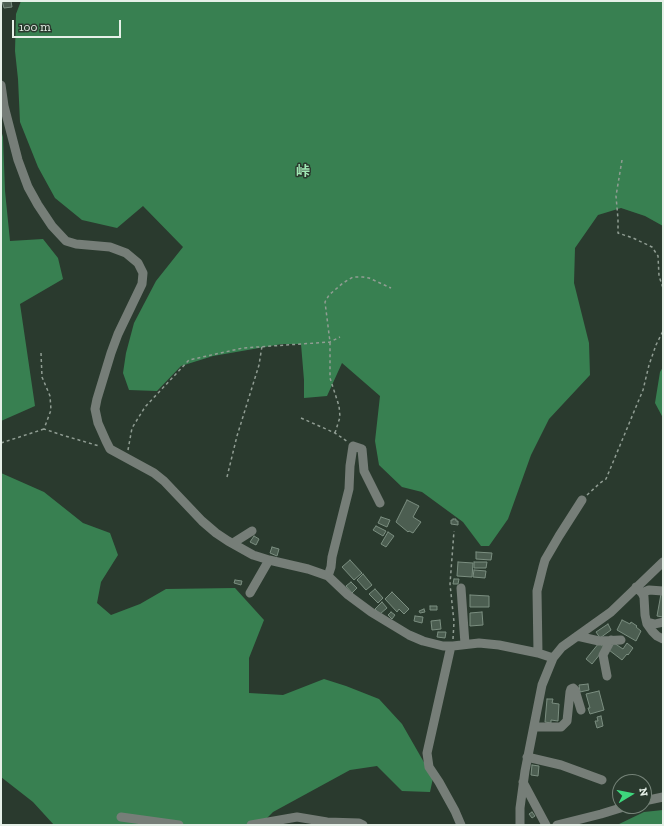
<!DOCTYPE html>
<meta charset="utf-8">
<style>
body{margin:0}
#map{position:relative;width:664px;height:826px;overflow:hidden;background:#2a3a2e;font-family:"Zilla Slab",serif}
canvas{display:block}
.frame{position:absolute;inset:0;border:2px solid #e6f0e8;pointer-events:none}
.north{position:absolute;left:612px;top:774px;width:40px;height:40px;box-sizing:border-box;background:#2a3a2e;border:1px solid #758378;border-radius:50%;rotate:80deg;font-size:11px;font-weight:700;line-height:16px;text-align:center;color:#e6f0e8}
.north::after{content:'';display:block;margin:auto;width:14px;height:18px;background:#3ed77d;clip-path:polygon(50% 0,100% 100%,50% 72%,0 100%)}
.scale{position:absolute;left:12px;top:20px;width:109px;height:18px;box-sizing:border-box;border:2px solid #e6f0e8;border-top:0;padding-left:5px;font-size:12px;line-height:14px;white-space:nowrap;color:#e6f0e8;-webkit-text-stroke:3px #2a3a2e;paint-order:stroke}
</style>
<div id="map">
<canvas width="664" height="826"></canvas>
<div class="frame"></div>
<div class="north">N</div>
<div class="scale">100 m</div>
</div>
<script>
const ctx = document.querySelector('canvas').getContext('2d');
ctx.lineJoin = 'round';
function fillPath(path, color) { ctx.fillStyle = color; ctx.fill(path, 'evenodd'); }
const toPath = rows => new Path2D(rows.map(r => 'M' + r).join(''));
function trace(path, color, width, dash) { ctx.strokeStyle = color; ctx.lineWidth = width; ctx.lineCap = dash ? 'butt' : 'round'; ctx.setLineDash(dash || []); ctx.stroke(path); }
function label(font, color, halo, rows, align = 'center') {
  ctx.font = font + ' "Zilla Slab","Noto Sans JP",serif'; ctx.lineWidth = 3; ctx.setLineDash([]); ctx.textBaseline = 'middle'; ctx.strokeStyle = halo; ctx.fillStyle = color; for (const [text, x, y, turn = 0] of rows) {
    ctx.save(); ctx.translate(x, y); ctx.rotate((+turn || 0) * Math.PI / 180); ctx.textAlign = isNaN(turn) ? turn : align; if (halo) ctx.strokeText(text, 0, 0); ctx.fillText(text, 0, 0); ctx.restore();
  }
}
fillPath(toPath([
 [21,1,663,1,663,226,645,216,621,208,598,215,575,248,574,283,589,343,590,375,549,419,531,455,508,519,489,546,481,546,463,522,422,492,402,487,379,465,375,441,380,396,342,363,327,396,304,398,304,380,301,344,282,344,213,356,181,366,157,391,129,390,123,373,126,353,134,323,156,281,183,247,143,206,117,228,82,220,55,198,38,167,20,122,18,79,15,51,16,14],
 [1,130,3,137,5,191,10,241,43,239,58,258,63,279,20,304,35,406,1,421],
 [663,367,663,418,655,403,660,372],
 [1,473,44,492,83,523,110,533,118,555,101,582,97,603,111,615,140,604,166,589,235,588,264,620,249,658,249,693,283,695,324,679,346,686,379,699,402,724,433,778,430,792,402,791,377,766,350,770,273,812,260,825,54,825,33,802,1,777],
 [663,810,663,825,617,825,644,812]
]), '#388051');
const building = toPath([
 [2,1,11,1,12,7,4,8,2,1],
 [407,500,419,506,413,517,421,522,413,533,409,531,408,532,396,522,407,500],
 [381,517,390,520,387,527,378,523,381,517],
 [453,519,456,519,456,521,458,521,458,525,451,524,451,520,453,520,453,519],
 [376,526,386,531,383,536,373,530,376,526],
 [388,532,394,536,386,547,381,544,388,532],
 [254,536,259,539,256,545,250,542,254,536],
 [272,547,279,549,277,556,270,553,272,547],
 [476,552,492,553,491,560,476,559,476,552],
 [350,560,362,573,354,580,342,567,350,560],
 [458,562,473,563,472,577,457,576,458,562],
 [474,562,487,562,486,568,474,568,474,562],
 [474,570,486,571,485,578,473,577,474,570],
 [363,574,372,585,366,590,357,580,363,574],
 [454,579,459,579,458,584,453,584,454,579],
 [235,580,242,581,241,585,234,583,235,580],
 [351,582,357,588,352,593,346,586,351,582],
 [375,589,383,598,378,603,369,594,375,589],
 [392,592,409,609,404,614,399,609,397,612,385,599,392,592],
 [661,594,663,595,663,617,657,616,661,594],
 [470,595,489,596,489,607,470,607,470,595],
 [382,602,387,608,380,614,375,609,382,602],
 [430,606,437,606,437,610,430,610,430,606],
 [424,609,425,612,420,613,419,611,424,609],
 [391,612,395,615,392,619,388,615,391,612],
 [482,612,483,625,470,626,470,613,482,612],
 [415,616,423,617,422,623,414,621,415,616],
 [440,620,441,629,432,630,431,621,440,620],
 [622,620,630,624,631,622,637,626,636,627,641,631,636,641,617,630,622,620],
 [608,624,611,630,600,638,596,632,608,624],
 [438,632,446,632,445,638,437,637,438,632],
 [599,643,605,648,592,664,586,659,599,643],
 [614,643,623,649,627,643,633,648,628,655,627,654,622,660,609,650,614,643],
 [588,684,589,690,580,692,579,685,588,684],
 [599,691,604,710,590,714,588,708,590,708,586,694,599,691],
 [547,699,553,699,552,703,559,704,558,721,551,720,551,723,545,722,547,699],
 [601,716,603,726,597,728,595,721,598,721,597,717,601,716],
 [532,765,539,766,538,776,531,775,532,765],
 [532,812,535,816,532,818,529,814,532,812]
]);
fillPath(building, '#4c5e51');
trace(building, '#7b8e80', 1);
trace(toPath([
 [622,160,616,196,618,219,618,233,633,238,652,247,658,256,659,276,663,288],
 [41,353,42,377,50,396,51,410,44,429,62,435,99,446],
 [301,418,335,433,348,442],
 [335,433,340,417,339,406,330,378,330,342,325,302,329,295,343,283,353,277,363,277,369,278,391,288],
 [1,443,44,429],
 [128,450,132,428,145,407,189,360,243,348,330,342,340,337],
 [227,477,237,436,259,365,262,346],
 [587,495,600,483,606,479,643,390,649,365,656,345,663,331],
 [453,639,454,622,450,584,454,531]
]), '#909d93', 1.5, [3, 3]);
trace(toPath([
 [1,85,4,106,18,160,28,187,38,205,52,226,66,241,76,244,110,247,126,253,138,263,143,273,142,284,118,334,111,353,97,399,95,409,98,423,106,441,110,449,154,473,164,481,202,521,216,533,228,541,253,555,269,560,308,569,328,576,348,595,371,612,409,635,423,641,443,646,453,646,479,643,499,645,538,653,553,658],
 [233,543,252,531],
 [328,576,331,567,332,557,349,489,350,466,353,446,362,449,364,471,380,503],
 [636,587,642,593,644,597,645,615,647,624,652,631,657,636,663,639],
 [461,588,465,644],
 [250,593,269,560],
 [642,593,649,590,663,591],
 [647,622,655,624,663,622],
 [577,636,599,641,621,640],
 [451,646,427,753,429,767,439,782,455,811,461,825],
 [538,653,537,591,543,567,545,560,559,536,582,500],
 [607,676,603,655,611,640],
 [534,727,561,727,567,721,570,692,571,689,573,688,575,690,581,710],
 [527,757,561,765,602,780],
 [523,782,546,825],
 [644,801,663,797],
 [121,817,179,825],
 [251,825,297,817,327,822,359,823,363,825],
 [520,825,520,808,525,771,542,685,553,658,562,647,611,612,663,562],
 [557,825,601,814,627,806]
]), '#767e78', 9);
label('bold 14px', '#a1e8b5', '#2a3a2e', [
 ["峠",303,172]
]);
</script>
